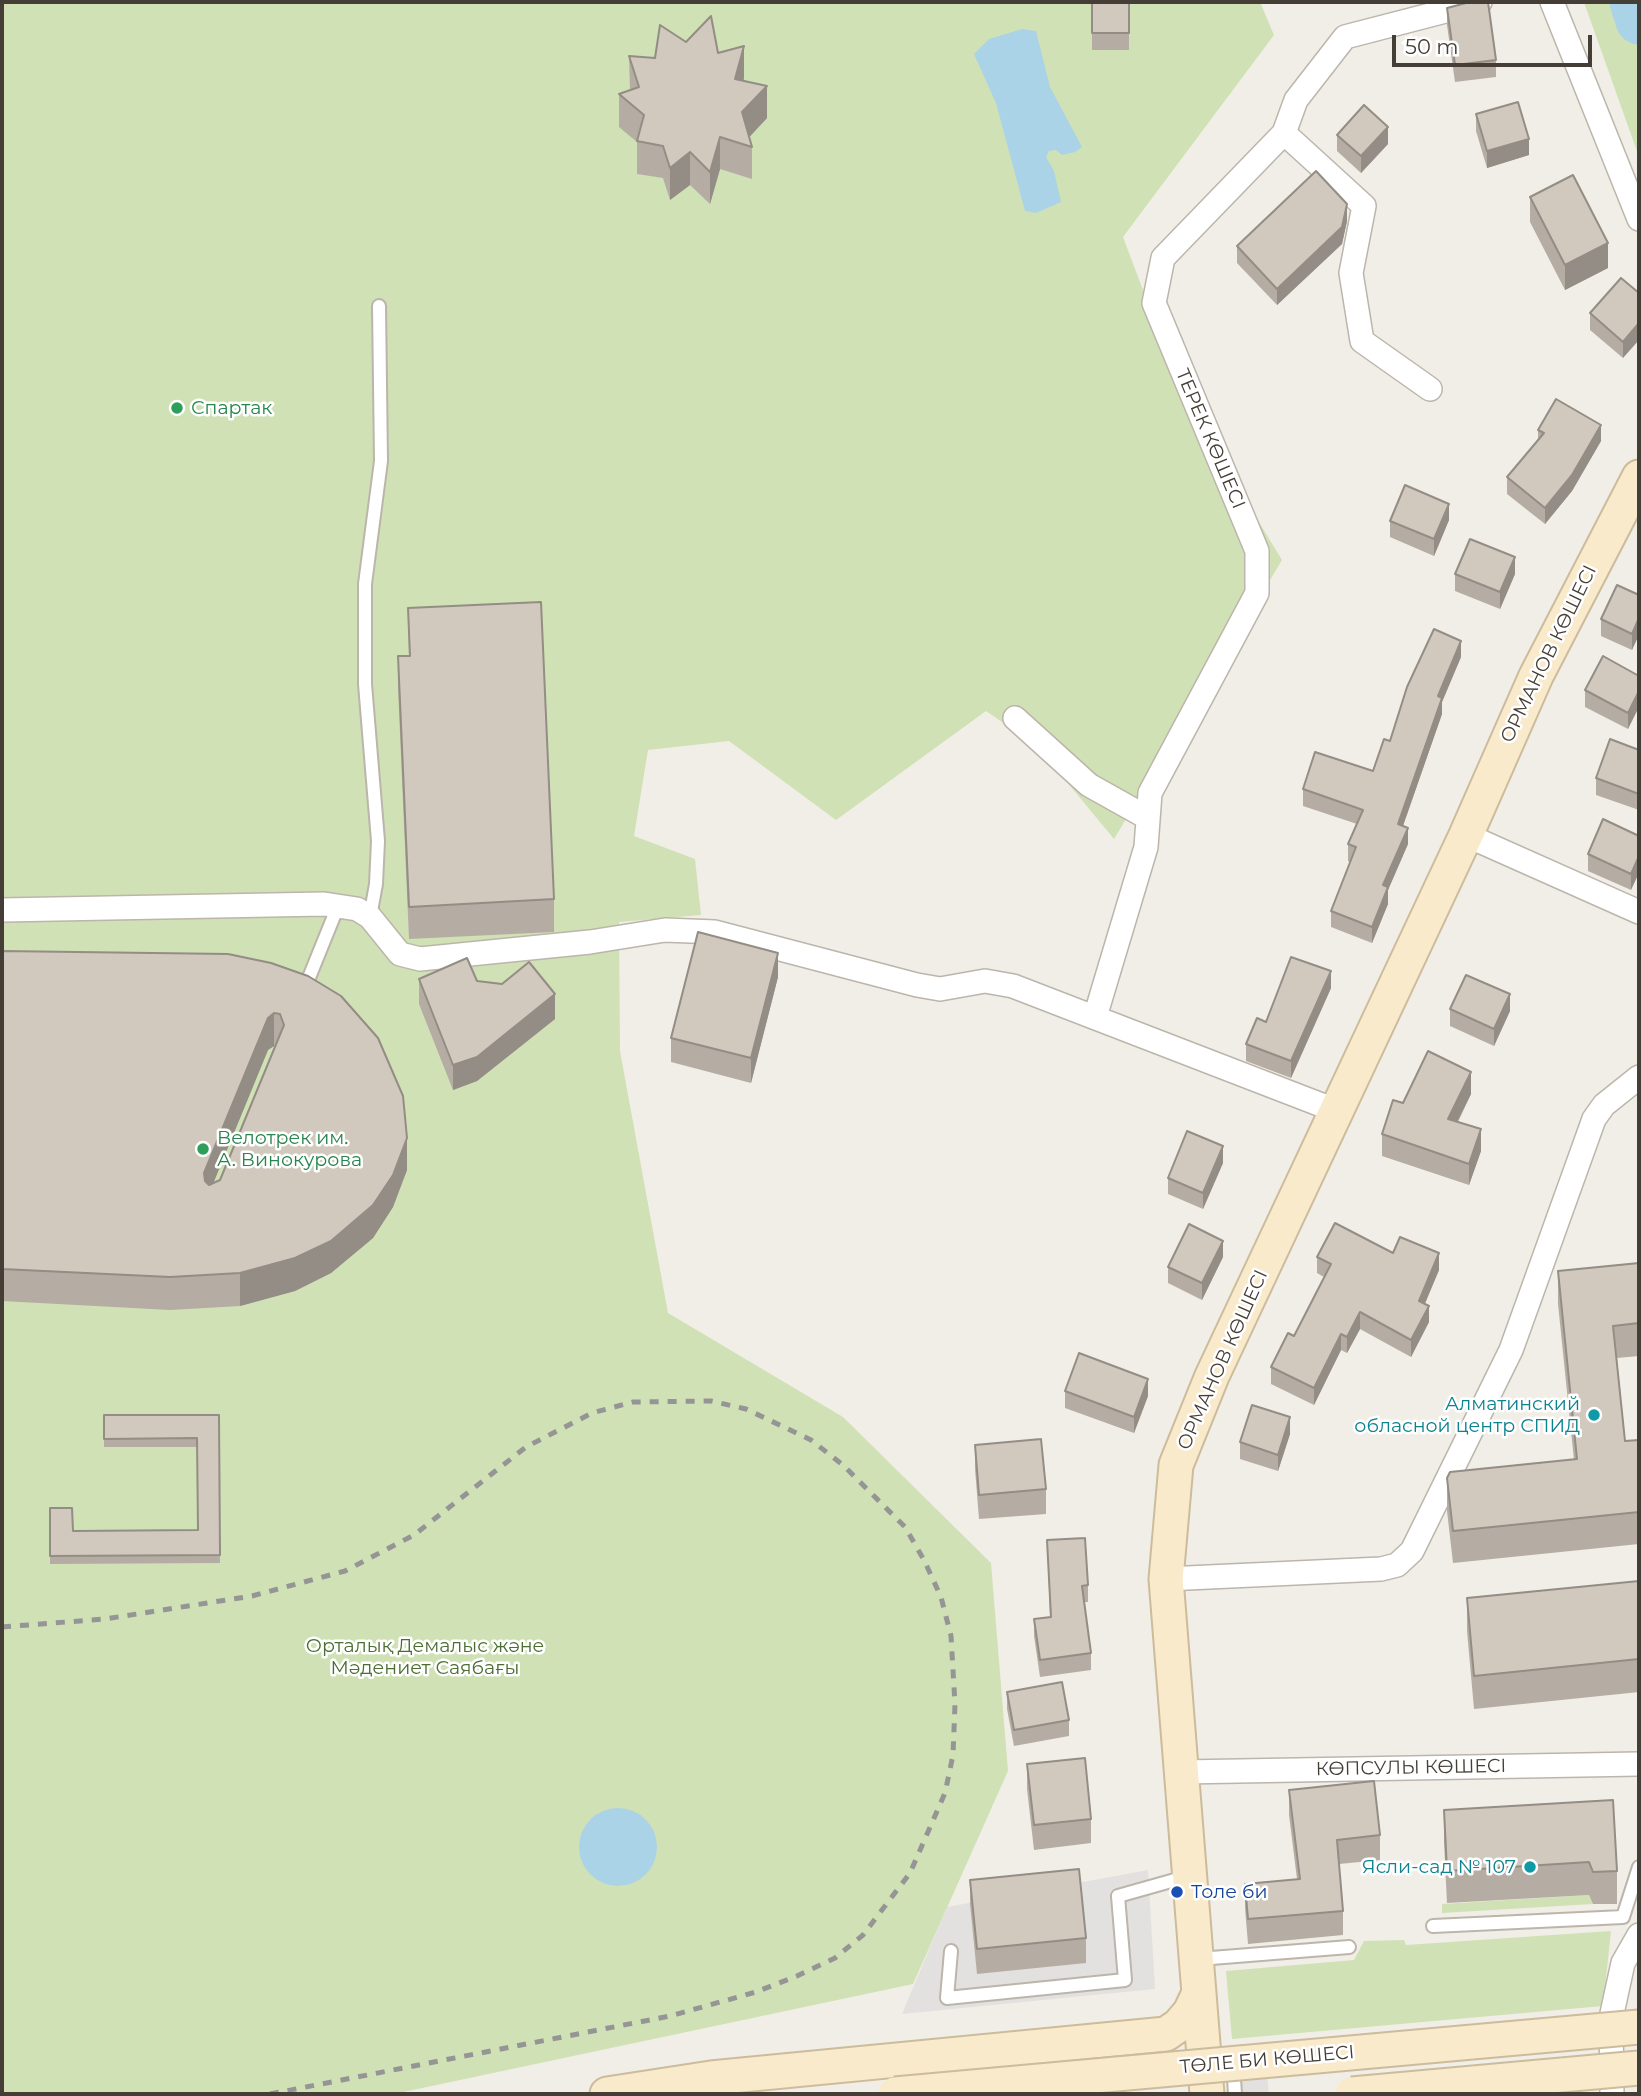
<!DOCTYPE html>
<meta charset="utf-8">
<style>
body{margin:0}
#map{position:relative;width:1641px;height:2096px;overflow:hidden;background:#f1eee7;font-family:Montserrat,sans-serif}
canvas{display:block}
.frame{position:absolute;inset:0;border:4px solid #443e37;pointer-events:none}
.scale{position:absolute;left:1392px;top:35px;width:200px;height:32px;box-sizing:border-box;border:4px solid #443e37;border-top:0;padding-left:9px;font-size:21px;line-height:24px;white-space:nowrap;color:#443e37;-webkit-text-stroke:5px #fff;paint-order:stroke}
</style>
<div id="map">
<canvas width="1641" height="2096"></canvas>
<div class="frame"></div>
<div class="scale">50 m</div>
</div>
<script>
const ctx = document.querySelector('canvas').getContext('2d');
ctx.lineJoin = 'round';
function fillPath(path, color) { ctx.fillStyle = color; ctx.fill(path, 'evenodd'); }
const toPath = rows => new Path2D(rows.map(r => 'M' + r).join(''));
function trace(path, color, width, dash) { ctx.strokeStyle = color; ctx.lineWidth = width; ctx.lineCap = dash ? 'butt' : 'round'; ctx.setLineDash(dash || []); ctx.stroke(path); }
function label(font, color, halo, rows, align = 'center') {
  ctx.font = font + ' Montserrat,sans-serif'; ctx.lineWidth = 5; ctx.setLineDash([]); ctx.textBaseline = 'middle'; ctx.strokeStyle = halo; ctx.fillStyle = color; for (const [text, x, y, turn = 0] of rows) {
    ctx.save(); ctx.translate(x, y); ctx.rotate((+turn || 0) * Math.PI / 180); ctx.textAlign = isNaN(turn) ? turn : align; if (halo) ctx.strokeText(text, 0, 0); ctx.fillText(text, 0, 0); ctx.restore();
  }
}
fillPath(toPath([
 [2,2,1260,2,1274,35,1123,237,1184,399,1282,560,1114,839,1038,747,986,711,836,820,729,741,648,750,634,836,695,859,701,915,619,922,620,1051,668,1313,843,1417,991,1563,1008,1771,913,1984,394,2094,2,2094],
 [1584,2,1639,2,1639,157,1585,5],
 [1589,1895,1593,1904,1442,1913,1442,1904],
 [1611,1931,1603,2006,1232,2039,1226,1971,1354,1960,1364,1941,1404,1940,1406,1945]
]), '#d0e1b5');
fillPath(toPath([
 [1148,1870,1155,1989,902,2014,947,1907],
 [1264,2047,1269,2094,1235,2094,1232,2048]
]), '#e3e1df');
fillPath(toPath([
 [1022,29,1036,31,1050,87,1082,147,1075,152,1062,155,1056,150,1049,151,1046,157,1054,171,1061,202,1036,213,1025,211,996,103,974,54,989,39],
 '579 1847a39 39 0 1 1 78 0a39 39 0 1 1-78 0Z'
]), '#abd3e7');
trace(toPath([
 [1633,2,1639,21]
]), '#abd3e7', 47);
const lane = toPath([
 [370,917,376,884,378,841,365,684,365,584,381,461,379,306],
 [304,990,338,906],
 [1433,1926,1623,1917,1639,1867],
 [951,1951,947,1998,1125,1980,1118,1896,1189,1876],
 [1199,1959,1349,1947],
 [1233,2063,1235,2094]
]);
const street = toPath([
 [1552,2,1639,219],
 [1284,133,1364,206,1351,273,1362,341,1430,389],
 [1015,718,1089,785,1148,818],
 [1466,835,1639,912],
 [2,910,324,904,357,909,370,917,400,954,420,959,590,942,665,930,715,932,917,985,940,989,985,981,1013,986,1337,1111],
 [1095,1017,1146,847,1150,793,1257,593,1257,551,1154,303,1163,258,1284,133,1296,100,1345,37,1480,2],
 [1166,1579,1381,1569,1397,1565,1412,1551,1511,1350,1594,1119,1604,1105,1639,1077],
 [1182,1772,1639,1764],
 [1612,2094,1611,2018,1623,1963,1639,1935]
]);
const secondary = toPath([
 [607,2094,711,2078,1166,2034,1179,2025,1190,2012,1198,1995],
 [1207,2094,1166,1579,1176,1465,1212,1376,1466,835,1536,676,1639,477]
]);
trace(lane, '#bcb5ab', 16);
trace(street, '#bcb5ab', 26);
trace(secondary, '#ccbc9c', 37);
trace(lane, '#fff', 12);
trace(street, '#fff', 23);
trace(secondary, '#f8eacb', 33);
trace(toPath([
 [2,1627,105,1619,252,1596,345,1571,414,1535,526,1447,592,1413,633,1402,711,1401,746,1409,811,1440,843,1465,905,1527,924,1560,941,1597,951,1636,955,1704,953,1755,945,1793,910,1873,863,1935,835,1958,797,1976,756,1992,670,2016,270,2094]
]), '#959595', 5, [9, 9]);
const secondaryBridge = toPath([
 [895,2094,1639,2027],
 [1352,2094,1639,2068]
]);
trace(secondaryBridge, '#ccbc9c', 37, []);
trace(secondaryBridge, '#f8eacb', 33);
fillPath(toPath([
 [1092,2,1129,2,1129,50,1092,50],
 [1447,8,1496,60,1496,77,1455,82,1447,25],
 [686,42,718,53,744,78,743,81,767,118,749,137,752,147,752,179,720,169,710,204,690,185,670,200,663,178,637,174,637,142,619,127,619,94,630,90,629,56,655,58],
 [1476,114,1529,155,1487,168,1476,131],
 [1337,135,1388,144,1361,173,1337,151],
 [1530,197,1608,268,1565,290,1530,222],
 [1347,221,1342,244,1277,305,1237,263,1237,246],
 [1639,293,1623,358,1590,330,1590,313],
 [1538,430,1601,441,1572,491,1545,524,1507,494,1507,477,1538,440],
 [1449,520,1434,556,1390,537,1390,521],
 [1455,574,1515,574,1500,609,1455,591],
 [1639,595,1632,650,1601,636,1601,619],
 [408,608,554,899,554,932,409,939,398,688,398,656,409,656],
 [1461,657,1442,702,1442,714,1403,826,1408,844,1388,890,1388,904,1372,943,1331,927,1331,911,1350,862,1348,861,1348,844,1357,824,1303,806,1303,789,1373,771,1390,741],
 [1639,676,1628,729,1585,707,1585,690],
 [1639,750,1639,810,1596,795,1596,778],
 [1639,836,1631,890,1588,871,1588,854],
 [2,951,271,963,407,1170,393,1207,373,1238,331,1273,295,1291,240,1306,170,1310,2,1301],
 [274,1046,276,1046,220,1180,213,1183,268,1050],
 [778,977,751,1083,671,1062,671,1038],
 [419,979,477,981,555,1019,477,1081,453,1090,419,1004],
 [1331,988,1291,1078,1246,1061,1246,1044],
 [1450,1009,1510,1011,1494,1046,1450,1026],
 [1471,1094,1458,1122,1481,1151,1469,1185,1382,1156,1382,1134,1403,1103],
 [1223,1163,1203,1209,1168,1194,1168,1178],
 [1393,1253,1439,1270,1425,1304,1429,1322,1411,1357,1360,1329,1347,1353,1341,1350,1314,1405,1271,1384,1271,1367,1294,1336,1324,1277,1317,1273,1317,1257],
 [1223,1257,1202,1300,1168,1283,1168,1267],
 [1639,1263,1639,1356,1617,1358,1625,1441,1639,1440,1639,1544,1453,1563,1447,1511,1447,1478,1574,1460,1558,1304,1558,1271],
 [1065,1391,1148,1396,1134,1433,1065,1408],
 [104,1415,219,1415,220,1563,50,1564,50,1508,73,1531,198,1530,197,1447,104,1447],
 [1290,1434,1278,1471,1240,1459,1240,1442],
 [975,1445,1046,1489,1046,1514,979,1519,975,1469],
 [1047,1540,1088,1585,1088,1602,1084,1602,1091,1653,1091,1670,1040,1677,1034,1636,1034,1619,1050,1617],
 [1639,1581,1639,1692,1474,1709,1467,1631,1467,1598],
 [1007,1692,1069,1720,1069,1736,1014,1746,1007,1709],
 [1027,1764,1091,1819,1091,1843,1034,1850,1027,1789],
 [1289,1790,1380,1835,1380,1860,1339,1864,1343,1911,1343,1935,1248,1944,1245,1908,1245,1884,1297,1879,1289,1815],
 [1444,1810,1617,1871,1617,1904,1593,1904,1589,1895,1447,1903,1444,1842],
 [970,1880,1086,1938,1086,1963,977,1974,970,1904]
]), '#b5ada3');
fillPath(toPath([
 [744,46,744,78,735,112,735,79],
 [767,86,767,118,742,145,742,112],
 [1388,127,1388,144,1361,173,1361,156],
 [720,137,720,169,710,204,710,172],
 [1529,139,1529,155,1487,168,1487,151],
 [690,152,690,185,670,200,670,168],
 [1347,204,1347,221,1342,244,1277,305,1277,289],
 [1608,243,1608,268,1565,290,1565,265],
 [1639,323,1639,340,1623,358,1623,342],
 [1601,425,1601,441,1572,491,1545,524,1545,508],
 [1449,504,1449,520,1434,556,1434,539],
 [1515,557,1515,574,1500,609,1500,592],
 [1639,618,1639,635,1632,650,1632,634],
 [1461,641,1461,657,1442,702,1442,714,1398,840,1398,824,1438,696],
 [1639,691,1639,707,1628,729,1628,713],
 [1408,828,1408,844,1388,890,1388,904,1372,943,1372,927,1383,885],
 [1639,856,1639,873,1631,890,1631,874],
 [778,953,778,977,751,1083,751,1058],
 [1331,971,1331,988,1291,1078,1291,1061],
 [555,994,555,1019,477,1081,453,1090,453,1065],
 [1510,994,1510,1011,1494,1046,1494,1029],
 [274,1013,274,1046,268,1050,204,1206,204,1173,268,1018],
 [1471,1072,1471,1094,1448,1140,1448,1119],
 [1481,1129,1481,1151,1469,1185,1469,1164],
 [407,1138,407,1170,393,1207,373,1238,331,1273,295,1291,240,1306,240,1273],
 [1223,1146,1223,1163,1203,1209,1203,1193],
 [1223,1241,1223,1257,1202,1300,1202,1283],
 [1439,1253,1439,1270,1419,1317,1419,1301],
 [1429,1306,1429,1322,1411,1357,1411,1340],
 [1360,1312,1360,1329,1347,1353,1347,1337],
 [1341,1334,1341,1350,1314,1405,1314,1388],
 [1148,1379,1148,1396,1134,1433,1134,1417],
 [1290,1417,1290,1434,1278,1471,1278,1455]
]), '#938d85');
const building = toPath([
 [1092,2,1129,2,1129,33,1092,33,1092,2],
 [1470,2,1488,2,1496,60,1455,65,1447,8,1470,2],
 [711,16,718,53,744,46,735,79,767,86,742,112,752,147,720,137,710,172,690,152,670,168,663,146,637,141,644,115,619,94,639,87,629,56,655,58,660,25,686,42,711,16],
 [1518,102,1529,139,1487,151,1476,114,1518,102],
 [1364,105,1388,127,1361,156,1337,135,1364,105],
 [1316,171,1347,204,1342,227,1277,289,1237,246,1316,171],
 [1573,175,1608,243,1565,265,1530,197,1573,175],
 [1621,278,1639,293,1639,323,1623,342,1590,313,1621,278],
 [1556,399,1601,425,1572,475,1545,508,1507,477,1544,433,1538,430,1556,399],
 [1405,485,1449,504,1434,539,1390,521,1405,485],
 [1470,539,1515,557,1500,592,1455,574,1470,539],
 [1617,585,1639,595,1639,618,1632,634,1601,619,1617,585],
 [541,602,554,899,409,907,398,656,410,656,408,608,541,602],
 [1434,629,1461,641,1438,696,1442,698,1398,824,1408,828,1383,885,1388,887,1372,927,1331,911,1356,847,1348,844,1363,810,1303,789,1315,752,1373,771,1384,739,1390,741,1407,687,1434,629],
 [1603,656,1639,676,1639,691,1628,713,1585,690,1603,656],
 [1610,739,1639,750,1639,794,1596,778,1610,739],
 [1603,819,1639,836,1639,856,1631,874,1588,854,1603,819],
 [698,932,778,953,751,1058,671,1038,698,932],
 [2,951,228,954,271,963,308,976,341,996,378,1038,403,1096,407,1138,393,1175,373,1205,331,1241,295,1258,240,1273,170,1277,2,1269,2,951],
 [274,1013,280,1014,284,1025,220,1180,209,1185,205,1181,204,1173,268,1018,274,1013],
 [1291,957,1331,971,1291,1061,1246,1044,1257,1018,1266,1022,1291,957],
 [467,958,477,981,502,984,529,962,555,994,477,1057,453,1065,419,979,467,958],
 [1466,975,1510,994,1494,1029,1450,1009,1466,975],
 [1428,1051,1471,1072,1448,1119,1481,1129,1469,1164,1382,1134,1393,1100,1403,1103,1428,1051],
 [1187,1131,1223,1146,1203,1193,1168,1178,1187,1131],
 [1335,1223,1393,1253,1400,1237,1439,1253,1419,1301,1429,1306,1411,1340,1360,1312,1347,1337,1341,1334,1314,1388,1271,1367,1288,1333,1294,1336,1331,1264,1317,1257,1335,1223],
 [1189,1224,1223,1241,1202,1283,1168,1267,1189,1224],
 [1639,1263,1639,1323,1613,1326,1625,1441,1639,1440,1639,1512,1453,1531,1447,1478,1450,1472,1577,1459,1558,1271,1639,1263],
 [1079,1353,1148,1379,1134,1417,1065,1391,1079,1353],
 [1252,1405,1290,1417,1278,1455,1240,1442,1252,1405],
 [104,1415,219,1415,220,1555,50,1556,50,1508,72,1508,73,1531,198,1530,197,1438,104,1439,104,1415],
 [1041,1439,1046,1489,979,1495,975,1445,1041,1439],
 [1085,1538,1088,1585,1082,1586,1091,1653,1040,1660,1034,1619,1051,1617,1047,1540,1085,1538],
 [1639,1581,1639,1659,1474,1676,1467,1598,1639,1581],
 [1062,1682,1069,1720,1014,1730,1007,1692,1062,1682],
 [1085,1758,1091,1819,1034,1825,1027,1764,1085,1758],
 [1374,1781,1380,1835,1337,1840,1343,1911,1248,1919,1245,1884,1300,1879,1289,1790,1374,1781],
 [1613,1800,1617,1871,1593,1872,1589,1862,1447,1871,1444,1810,1613,1800],
 [1079,1869,1086,1938,977,1949,970,1880,1079,1869]
]);
fillPath(building, '#d2c9be');
trace(building, '#938d85', 2);
for (const [x, y, r, color] of [
 [177,408,7,"#2e9e5b"],
 [203,1149,7,"#2e9e5b"],
 [1594,1415,7,"#0f9aa8"],
 [1530,1867,7,"#0f9aa8"],
 [1177,1892,7,"#1a4fb4"]
]) { const dot = new Path2D(); dot.arc(x, y, r, 0, 2 * Math.PI); ctx.fillStyle = color; ctx.fill(dot); trace(dot, '#fff', 2.5); }
label('19px', '#27864d', '#fff', [
 ["Спартак",191,408],
 ["Велотрек им.",217,1138],
 ["А. Винокурова",217,1160]
], 'left');
label('19px', '#443e37', '#fff', [
 ["ТЕРЕК КӨШЕСІ",1210,439,67],
 ["ОРМАНОВ КӨШЕСІ",1549,654,-64],
 ["ОРМАНОВ КӨШЕСІ",1223,1360,-66],
 ["КӨПСУЛЫ КӨШЕСІ",1411,1768,-1],
 ["ТӨЛЕ БИ КӨШЕСІ",1267,2060,-5]
]);
label('19px', '#0d838f', '#fff', [
 ["Алматинский",1580,1404],
 ["обласной центр СПИД",1580,1426],
 ["Ясли-сад № 107",1516,1867]
], 'right');
label('19px', '#4d6e32', '#fff', [
 ["Орталық Демалыс және",425,1646],
 ["Мәдениет Саябағы",425,1668]
]);
label('19px', '#164399', '#fff', [
 ["Толе би",1191,1892]
], 'left');
</script>
